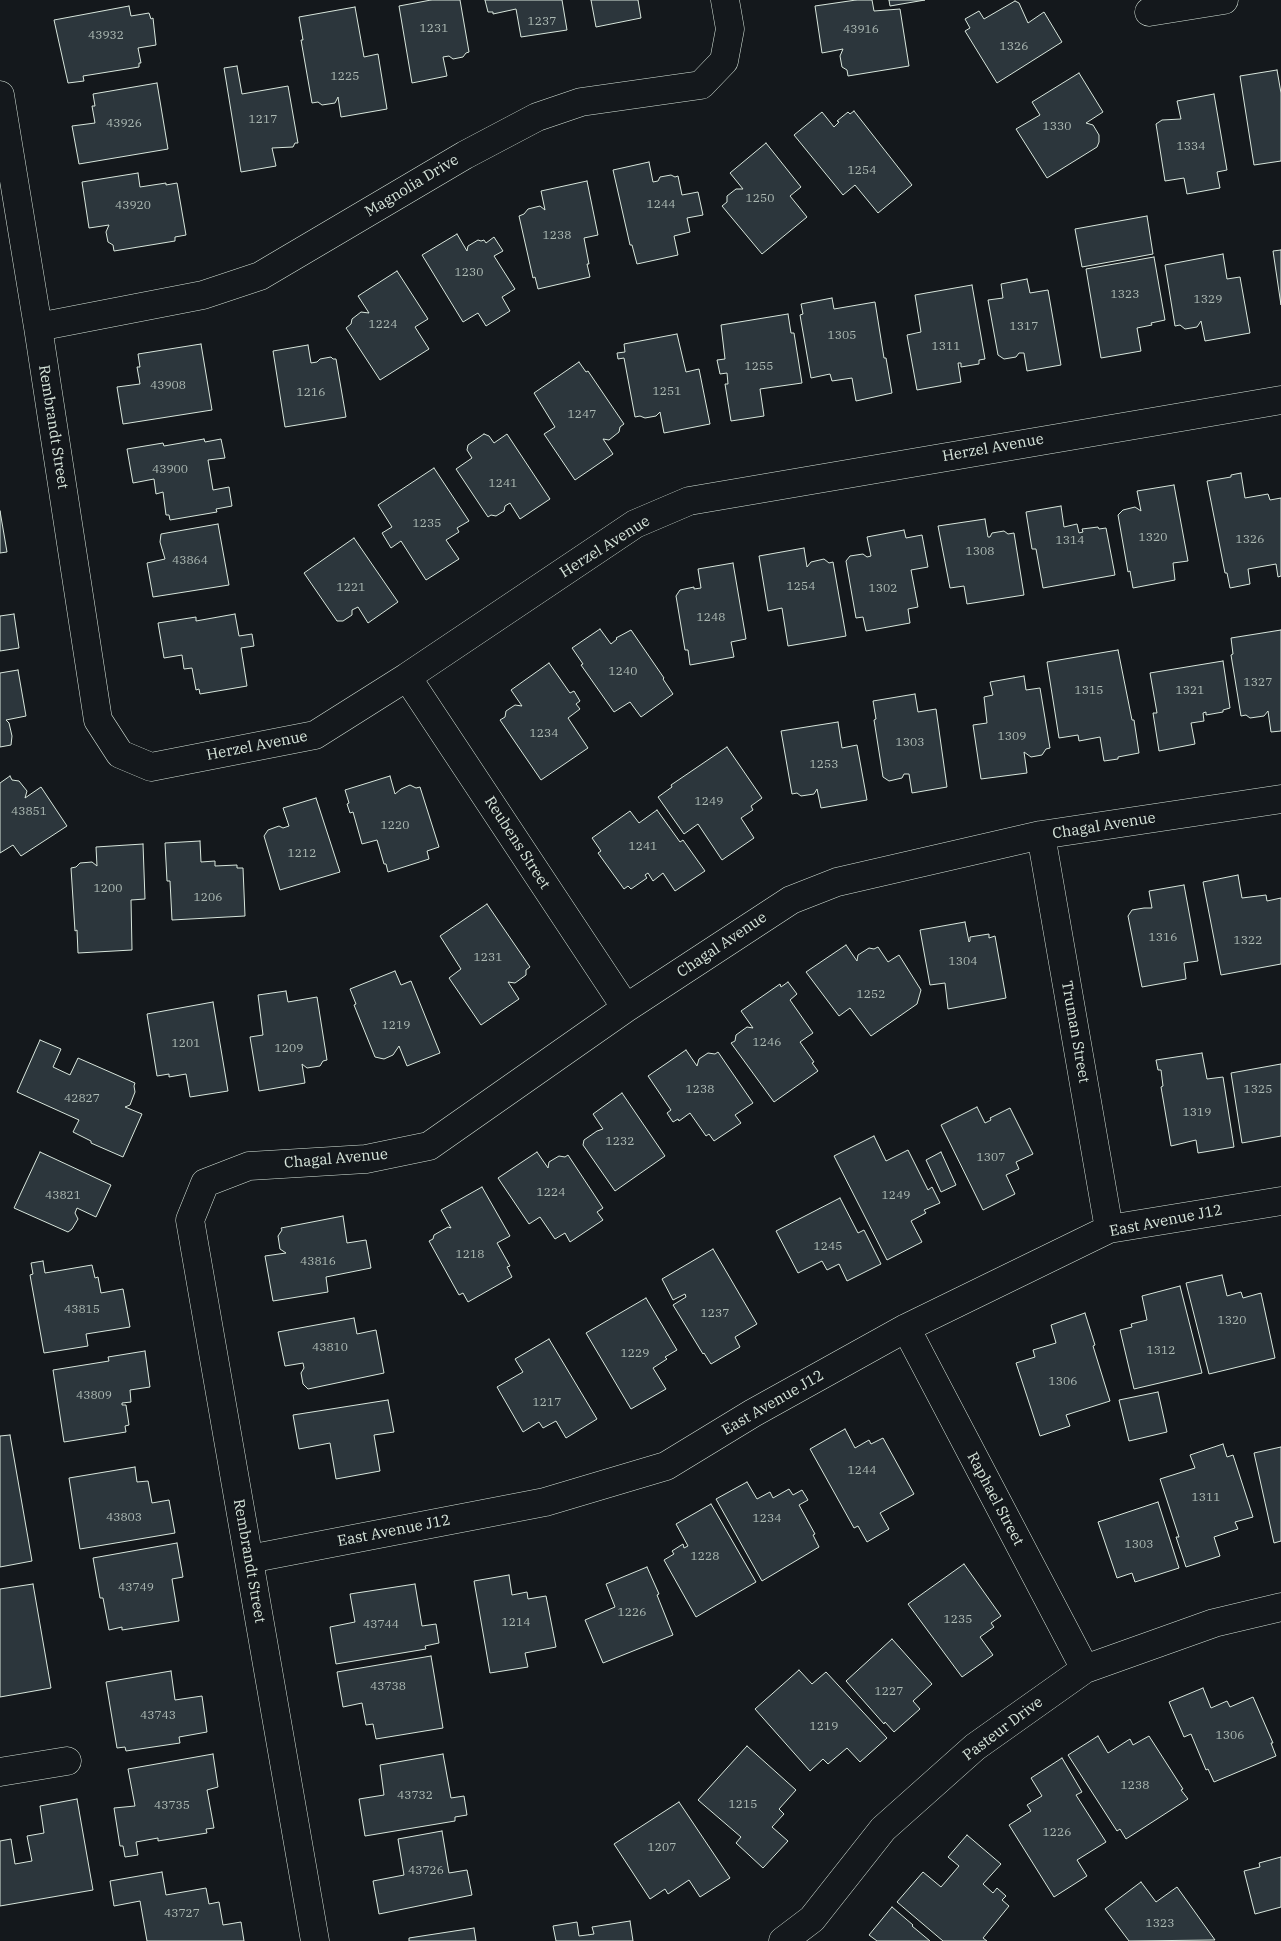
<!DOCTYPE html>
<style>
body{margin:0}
canvas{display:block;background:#14181c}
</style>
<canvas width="1281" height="1941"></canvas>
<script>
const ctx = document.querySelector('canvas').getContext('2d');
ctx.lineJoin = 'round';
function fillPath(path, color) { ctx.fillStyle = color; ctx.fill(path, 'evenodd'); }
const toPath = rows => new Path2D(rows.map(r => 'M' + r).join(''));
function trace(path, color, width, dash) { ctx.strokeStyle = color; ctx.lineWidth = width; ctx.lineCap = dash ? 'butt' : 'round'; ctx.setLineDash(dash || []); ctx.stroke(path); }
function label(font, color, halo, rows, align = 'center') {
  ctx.font = font + ' "IBM Plex Serif",serif'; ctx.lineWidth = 4; ctx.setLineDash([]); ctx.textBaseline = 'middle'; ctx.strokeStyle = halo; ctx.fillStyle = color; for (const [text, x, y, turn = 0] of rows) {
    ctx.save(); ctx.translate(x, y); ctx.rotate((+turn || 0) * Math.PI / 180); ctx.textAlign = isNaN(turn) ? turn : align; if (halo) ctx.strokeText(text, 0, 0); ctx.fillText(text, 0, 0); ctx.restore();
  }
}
const building = toPath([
 [431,0,460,0,469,52,466,53,463,57,453,59,449,56,443,57,447,76,412,83,399,6,431,0],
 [485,0,562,0,567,30,521,37,516,9,493,14,493,12,488,12,485,0],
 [591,0,638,0,641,18,596,27,591,0],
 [856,0,872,0,874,11,900,9,909,66,848,76,847,70,842,67,840,56,843,49,822,53,815,6,856,0],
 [889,0,925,0,890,6,889,0],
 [1015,1,1019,3,1028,23,1044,12,1062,42,997,83,965,31,970,28,965,19,979,11,984,19,1015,1],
 [129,6,131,16,149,13,151,19,153,18,156,45,138,48,141,63,139,63,139,67,83,76,84,81,68,83,54,20,129,6],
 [355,7,364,57,378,54,387,109,341,117,338,97,335,103,322,105,318,102,312,103,301,40,303,40,299,17,355,7],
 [237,66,242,94,288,86,298,143,295,143,293,147,272,148,276,166,241,172,224,68,237,66],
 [1277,70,1281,93,1281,161,1254,165,1240,76,1277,70],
 [1079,73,1103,112,1086,123,1093,125,1099,135,1099,142,1097,147,1047,178,1016,129,1040,115,1032,102,1079,73],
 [157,83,168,149,79,164,72,126,95,123,92,106,95,106,93,94,157,83],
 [1214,94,1227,170,1217,172,1220,188,1187,194,1184,178,1165,181,1156,124,1162,120,1181,119,1177,101,1214,94],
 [854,111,912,185,878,213,855,185,843,195,794,135,822,112,834,127,839,122,837,121,848,112,850,114,854,111],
 [766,143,801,187,790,196,807,217,762,254,722,206,727,202,727,196,736,189,743,189,730,173,766,143],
 [649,162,653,182,658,181,660,177,671,175,675,177,678,176,682,195,698,192,703,215,687,218,690,232,674,236,678,255,637,264,632,245,630,245,613,170,649,162],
 [138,173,140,187,166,183,166,185,177,183,186,235,175,237,175,241,114,251,113,245,108,242,106,232,109,225,89,228,82,182,138,173],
 [587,181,598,235,584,238,589,264,587,264,590,277,538,289,535,277,533,278,519,216,524,214,528,209,540,206,545,210,541,191,587,181],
 [1147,216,1153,254,1082,267,1075,229,1147,216],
 [457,234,467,251,468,246,478,240,481,241,484,240,486,243,494,237,503,251,494,256,515,289,502,297,510,311,486,326,478,313,463,322,422,255,457,234],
 [1281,250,1281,305,1273,251,1281,250],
 [1223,254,1227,279,1240,277,1250,333,1205,341,1201,321,1197,327,1185,329,1180,325,1175,326,1165,265,1223,254],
 [1154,257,1165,320,1151,323,1152,325,1137,328,1141,351,1101,358,1086,269,1154,257],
 [397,271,428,319,415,327,429,349,380,380,346,328,351,324,352,319,361,312,369,313,358,296,397,271],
 [1027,279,1030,293,1048,290,1061,365,1027,371,1024,353,1019,353,1016,357,1004,359,998,355,988,300,1003,298,1001,284,1027,279],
 [972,285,985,359,979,360,979,364,961,367,961,363,958,363,961,382,917,390,907,335,921,332,915,295,972,285],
 [832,298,834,309,875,302,884,358,886,358,892,393,856,401,852,378,832,381,830,374,811,378,800,315,803,314,801,304,832,298],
 [788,314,791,333,794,333,802,383,760,389,764,416,731,421,725,384,728,384,727,373,720,374,717,360,725,359,721,325,788,314],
 [677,334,686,372,699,369,710,424,664,433,660,412,656,416,645,418,640,416,635,417,624,358,618,359,617,353,625,352,624,344,677,334],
 [201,344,212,410,123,424,117,387,140,384,137,367,140,367,138,354,201,344],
 [308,345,311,363,317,362,320,359,331,357,333,359,336,359,346,417,285,427,273,351,308,345],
 [579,362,586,372,588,371,624,424,620,427,619,432,609,440,603,439,613,454,575,480,544,434,555,427,534,393,579,362],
 [484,434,489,436,494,443,507,434,550,499,520,519,510,503,505,506,504,511,496,516,491,515,488,517,456,469,472,458,467,450,468,445,484,434],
 [204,439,205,442,221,439,225,458,208,460,213,490,229,487,232,506,216,509,217,512,170,520,169,515,166,515,163,492,156,494,154,479,133,483,127,449,163,443,164,446,204,439],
 [434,468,469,521,457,528,459,532,446,540,459,559,426,580,401,541,391,548,382,533,392,527,378,505,434,468],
 [1241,473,1245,498,1268,494,1270,500,1281,498,1281,576,1278,577,1276,564,1248,569,1250,584,1230,588,1227,573,1225,573,1207,481,1231,477,1231,475,1241,473],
 [1174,485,1188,561,1173,563,1175,580,1133,588,1130,571,1128,572,1118,515,1123,510,1135,507,1141,511,1137,491,1174,485],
 [1061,506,1064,527,1077,524,1079,533,1083,532,1082,529,1098,527,1099,529,1106,528,1115,575,1043,588,1036,549,1032,549,1026,512,1061,506],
 [0,511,7,552,0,553,0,511],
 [985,519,988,537,990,537,992,533,1004,531,1008,534,1014,533,1024,595,967,604,964,586,950,588,938,526,985,519],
 [218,524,229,585,153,597,147,563,165,559,160,542,161,534,218,524],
 [904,530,906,538,922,535,928,567,911,570,918,607,908,609,910,623,866,631,863,617,856,618,846,561,850,556,863,554,867,557,871,556,867,537,904,530],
 [354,538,398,602,368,623,358,607,352,610,352,615,343,621,337,621,304,573,354,538],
 [804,548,807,567,811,562,824,559,829,563,833,562,846,636,788,646,782,608,768,611,759,556,804,548],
 [733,563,746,639,731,642,734,657,690,665,688,650,685,650,676,596,680,590,694,587,694,589,701,588,698,569,733,563],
 [14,614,19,648,0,651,0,616,14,614],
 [235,614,239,636,252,634,254,646,241,648,247,686,200,694,199,689,196,690,192,668,184,669,182,655,164,658,158,623,196,617,196,621,235,614],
 [600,629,611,644,617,639,616,638,631,630,664,678,663,679,673,694,641,717,630,702,614,712,581,665,583,664,572,648,600,629],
 [1281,630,1281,731,1271,732,1268,711,1264,716,1250,718,1246,715,1241,716,1231,655,1233,654,1231,638,1281,630],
 [1118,650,1132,720,1134,720,1139,753,1118,757,1118,759,1104,761,1100,737,1079,741,1078,735,1059,738,1047,662,1118,650],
 [1223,661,1230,708,1223,710,1223,712,1206,715,1206,712,1203,713,1204,721,1191,723,1195,744,1159,751,1153,713,1157,713,1150,673,1223,661],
 [549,663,570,693,574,691,580,701,576,704,580,709,568,718,588,748,541,780,500,720,505,717,506,711,515,705,522,706,511,690,549,663],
 [18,670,26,716,6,720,9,723,12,736,11,745,0,747,0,673,18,670],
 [1024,676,1026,690,1040,688,1050,748,1046,749,1042,755,1031,757,1024,752,1027,773,981,779,973,725,987,723,984,697,993,695,990,682,1024,676],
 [915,694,918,712,936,709,947,787,912,793,909,774,904,774,902,778,889,781,883,777,874,720,876,719,873,701,915,694],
 [838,722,842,748,857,745,867,800,821,808,817,789,814,794,801,796,797,793,792,794,781,731,838,722],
 [727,747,762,798,751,806,753,810,741,818,754,838,722,860,698,824,684,834,658,797,672,787,671,785,727,747],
 [10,776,12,780,19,781,27,791,25,798,41,787,67,826,21,856,13,845,0,853,0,783,10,776],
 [390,776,395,794,401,789,410,785,416,788,420,787,439,847,427,851,429,859,388,872,386,864,384,864,377,840,362,844,353,812,350,813,347,804,349,803,345,790,390,776],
 [316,798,340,872,280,890,264,836,268,830,279,826,283,828,289,826,283,808,316,798],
 [657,810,680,842,683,840,705,871,675,891,663,873,653,881,648,873,645,875,647,878,631,889,628,886,624,889,598,853,601,851,592,838,630,811,639,823,657,810],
 [200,841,201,862,215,861,215,866,237,865,237,868,243,868,245,916,172,920,170,881,167,881,165,843,200,841],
 [143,844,145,899,131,900,132,950,78,953,77,930,75,931,71,868,76,867,80,863,92,862,97,866,96,847,143,844],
 [1238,875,1242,898,1266,895,1267,901,1281,898,1281,964,1221,975,1203,882,1238,875],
 [1184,885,1198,961,1184,963,1186,979,1142,987,1128,916,1132,910,1144,908,1152,908,1149,891,1184,885],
 [487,904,530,967,526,970,526,975,515,983,508,982,519,999,481,1025,449,978,461,969,440,936,487,904],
 [965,922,969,942,970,941,970,937,989,934,989,938,995,936,1006,998,948,1009,945,983,930,985,920,930,965,922],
 [846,945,857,961,858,955,869,948,874,949,878,947,888,962,899,955,921,990,917,1004,871,1036,850,1008,839,1016,806,972,846,945],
 [395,971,401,985,411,981,440,1053,407,1066,399,1046,393,1055,384,1059,375,1057,354,1005,356,1004,350,989,395,971],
 [788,982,797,994,790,1000,813,1033,800,1042,814,1062,812,1063,818,1071,774,1102,731,1043,735,1041,736,1035,747,1027,753,1028,741,1011,780,984,781,987,788,982],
 [286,991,288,1002,317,997,327,1060,323,1061,320,1066,307,1068,302,1064,305,1083,259,1091,250,1037,263,1035,258,995,286,991],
 [213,1002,228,1091,190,1097,186,1074,169,1077,169,1074,157,1076,147,1014,213,1002],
 [40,1040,61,1049,53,1067,70,1075,78,1058,135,1083,134,1086,135,1092,130,1105,125,1107,142,1114,123,1157,91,1143,91,1141,73,1132,79,1120,17,1092,40,1040],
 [686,1050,697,1066,699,1059,708,1053,715,1054,718,1052,753,1103,735,1115,741,1123,714,1141,709,1134,706,1136,690,1113,679,1121,678,1119,673,1122,667,1113,671,1110,648,1076,686,1050],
 [1202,1053,1207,1079,1223,1077,1234,1147,1198,1153,1196,1140,1171,1146,1161,1087,1163,1086,1161,1070,1158,1070,1156,1060,1202,1053],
 [1281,1064,1281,1136,1242,1143,1231,1073,1281,1064],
 [622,1093,665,1156,615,1191,583,1145,584,1140,597,1131,603,1129,593,1114,622,1093],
 [977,1107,985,1123,991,1120,990,1118,1010,1108,1033,1154,1016,1162,1019,1169,1006,1175,1015,1194,983,1210,941,1125,977,1107],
 [874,1136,886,1161,908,1150,928,1190,932,1187,940,1203,924,1210,926,1213,911,1221,922,1242,887,1260,834,1156,874,1136],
 [40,1152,111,1185,96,1217,77,1208,75,1213,78,1219,72,1229,68,1232,14,1208,40,1152],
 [537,1152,548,1168,549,1162,559,1156,565,1157,568,1155,603,1208,597,1212,603,1220,570,1242,565,1233,555,1239,540,1217,529,1224,498,1178,537,1152],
 [941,1152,956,1185,941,1192,926,1160,941,1152],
 [482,1187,510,1236,497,1243,510,1266,507,1267,512,1277,468,1302,463,1293,459,1295,429,1241,433,1239,434,1235,448,1227,451,1228,441,1210,482,1187],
 [840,1198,858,1233,864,1230,881,1264,847,1281,839,1264,827,1270,822,1261,798,1273,776,1231,840,1198],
 [343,1216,347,1243,366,1240,371,1268,326,1277,328,1292,273,1301,265,1256,286,1253,280,1249,278,1236,282,1230,281,1228,343,1216],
 [713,1249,757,1324,735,1337,740,1347,711,1364,704,1353,703,1354,673,1305,686,1297,685,1294,673,1300,662,1279,713,1249],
 [43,1261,45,1273,92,1265,95,1278,98,1277,101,1293,123,1289,130,1327,86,1334,88,1346,44,1353,30,1275,33,1274,31,1263,43,1261],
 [1222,1275,1227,1296,1241,1292,1243,1298,1261,1293,1275,1358,1209,1374,1186,1283,1222,1275],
 [1180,1286,1202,1373,1134,1389,1120,1330,1132,1327,1131,1324,1147,1320,1142,1296,1180,1286],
 [646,1298,677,1350,665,1357,667,1359,653,1368,666,1389,631,1409,586,1333,646,1298],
 [1085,1313,1095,1345,1093,1346,1110,1401,1066,1415,1070,1426,1040,1436,1016,1363,1035,1357,1033,1350,1056,1343,1051,1325,1085,1313],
 [354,1318,357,1334,376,1330,384,1373,308,1389,303,1384,301,1373,304,1368,303,1363,285,1366,278,1332,354,1318],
 [549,1339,597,1419,566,1438,556,1421,543,1428,539,1422,523,1432,497,1387,523,1372,515,1359,549,1339],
 [145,1351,150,1387,130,1390,131,1402,122,1403,122,1405,126,1405,129,1425,125,1426,126,1432,64,1442,53,1370,109,1361,108,1357,145,1351],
 [1158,1392,1167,1432,1129,1441,1119,1400,1158,1392],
 [388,1400,394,1432,374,1435,380,1471,336,1479,330,1443,299,1449,293,1415,388,1400],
 [845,1429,855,1448,869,1440,871,1444,883,1438,914,1494,880,1513,889,1529,867,1542,858,1526,854,1528,810,1449,845,1429],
 [10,1435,32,1561,0,1567,0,1436,10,1435],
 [1223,1444,1227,1457,1233,1455,1253,1517,1235,1522,1238,1529,1214,1537,1220,1556,1186,1567,1176,1537,1179,1537,1160,1479,1195,1468,1190,1455,1223,1444],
 [1281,1447,1281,1541,1274,1543,1254,1453,1281,1447],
 [135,1467,137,1482,148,1481,152,1503,169,1500,175,1533,80,1549,69,1478,135,1467],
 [747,1482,757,1499,770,1492,773,1498,789,1489,793,1495,802,1490,808,1500,799,1505,815,1534,813,1535,819,1547,762,1581,716,1499,747,1482],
 [1158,1502,1179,1568,1135,1582,1132,1573,1117,1578,1098,1522,1158,1502],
 [711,1504,756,1582,696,1617,664,1560,674,1554,672,1551,683,1544,684,1548,688,1546,676,1524,711,1504],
 [177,1543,183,1577,172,1579,179,1621,122,1630,122,1627,109,1630,103,1598,100,1598,93,1558,177,1543],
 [964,1564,1001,1616,991,1623,994,1627,980,1637,993,1655,962,1677,908,1604,964,1564],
 [647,1567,659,1594,657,1595,673,1635,603,1663,585,1620,615,1607,606,1584,647,1567],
 [509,1575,512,1595,527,1592,528,1599,546,1596,556,1647,525,1653,528,1667,490,1673,474,1581,509,1575],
 [33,1584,51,1688,0,1697,0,1589,33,1584],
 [415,1584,422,1626,436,1624,439,1643,425,1646,426,1649,336,1664,330,1627,355,1622,350,1594,415,1584],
 [892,1639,932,1684,913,1701,920,1709,894,1732,885,1722,884,1724,846,1681,892,1639],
 [431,1656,443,1728,376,1739,373,1724,366,1725,362,1703,343,1707,337,1672,431,1656],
 [799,1670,812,1684,826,1672,887,1738,860,1762,847,1748,828,1764,823,1759,810,1771,755,1709,799,1670],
 [171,1671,175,1700,202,1696,207,1732,179,1737,180,1743,126,1751,125,1747,117,1748,106,1682,171,1671],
 [1203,1688,1211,1708,1227,1701,1230,1707,1253,1697,1273,1743,1271,1743,1276,1756,1214,1782,1208,1769,1206,1770,1191,1734,1184,1737,1169,1702,1203,1688],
 [1098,1736,1108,1753,1130,1739,1133,1745,1149,1736,1183,1789,1181,1790,1188,1799,1126,1839,1120,1829,1117,1831,1068,1755,1098,1736],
 [747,1746,796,1790,779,1809,784,1814,772,1827,788,1841,763,1868,736,1843,741,1837,698,1800,747,1746],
 [213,1754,218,1787,207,1790,214,1828,206,1829,207,1833,158,1841,158,1838,136,1842,138,1855,125,1857,123,1846,120,1846,114,1808,135,1806,128,1769,213,1754],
 [443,1754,451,1798,464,1796,467,1815,455,1817,455,1821,365,1836,359,1799,384,1795,380,1765,443,1754],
 [1062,1758,1082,1792,1076,1795,1106,1842,1077,1860,1087,1876,1054,1897,1009,1825,1031,1811,1027,1805,1042,1796,1031,1778,1062,1758],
 [77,1799,93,1890,0,1906,0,1841,11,1839,15,1864,32,1861,27,1836,44,1833,40,1806,77,1799],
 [679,1802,730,1878,700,1897,689,1880,668,1894,665,1889,650,1899,614,1844,679,1802],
 [442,1831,449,1873,467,1870,472,1895,379,1914,373,1881,404,1875,398,1839,442,1831],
 [967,1835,1001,1864,983,1884,993,1893,997,1888,1006,1896,1002,1900,1009,1906,983,1938,987,1941,943,1941,897,1902,923,1872,941,1887,959,1866,948,1857,967,1835],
 [1281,1857,1281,1907,1255,1914,1244,1871,1260,1867,1259,1863,1281,1857],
 [162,1872,166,1895,206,1888,209,1904,219,1902,223,1925,241,1922,244,1941,147,1941,140,1901,114,1906,110,1881,162,1872],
 [1141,1882,1156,1902,1177,1887,1215,1940,1129,1941,1105,1909,1141,1882],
 [892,1907,913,1925,912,1926,930,1941,877,1941,869,1935,892,1907],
 [630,1921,633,1941,556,1941,553,1926,577,1922,579,1936,594,1934,592,1927,630,1921],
 [474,1928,476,1941,409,1941,409,1938,474,1928]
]);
fillPath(building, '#2c363c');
trace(building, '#d8e6dc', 1);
const minor = toPath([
 [1149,12,1224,0],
 [0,95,38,327,98,720,120,754,151,767,315,735,407,677,635,524,689,501,1281,400],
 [38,327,203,295,260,276,465,155,537,117,581,102,701,85,724,61,730,29,725,0],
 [407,677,626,1008],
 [1041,835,1109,1229],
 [906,1328,1085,1669],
 [249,1559,545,1502,666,1466,753,1413,906,1328,1109,1229,1281,1201],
 [0,1772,67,1761],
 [315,1941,190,1220,205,1183,249,1166,366,1159,429,1146,626,1008,791,900,837,882,1041,835,1281,799],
 [783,1941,812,1919,883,1829,975,1747,1085,1669,1214,1623,1281,1607]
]);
trace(minor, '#d8e6dc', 29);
trace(minor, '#14181c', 28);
label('12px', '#adbab4', null, [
 ["1237",542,22],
 ["1231",434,29],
 ["43916",861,30],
 ["43932",106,36],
 ["1326",1014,47],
 ["1225",345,77],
 ["1217",263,120],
 ["43926",124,124],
 ["1330",1057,127],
 ["1334",1191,147],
 ["1254",862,171],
 ["1250",760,199],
 ["1244",661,205],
 ["43920",133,206],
 ["1238",557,236],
 ["1230",469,273],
 ["1323",1125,295],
 ["1329",1208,300],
 ["1224",383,325],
 ["1317",1024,327],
 ["1305",842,336],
 ["1311",946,347],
 ["1255",759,367],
 ["43908",168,386],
 ["1251",667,392],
 ["1216",311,393],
 ["1247",582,415],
 ["43900",170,470],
 ["1241",503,484],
 ["1235",427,524],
 ["1320",1153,538],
 ["1326",1250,540],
 ["1314",1070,541],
 ["1308",980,552],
 ["43864",190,561],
 ["1254",801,587],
 ["1221",351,588],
 ["1302",883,589],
 ["1248",711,618],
 ["1240",623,672],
 ["1327",1258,683],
 ["1315",1089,691],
 ["1321",1190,691],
 ["1234",544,734],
 ["1309",1012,737],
 ["1303",910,743],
 ["1253",824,765],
 ["1249",709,802],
 ["43851",29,812],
 ["1220",395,826],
 ["1241",643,847],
 ["1212",302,854],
 ["1200",108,889],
 ["1206",208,898],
 ["1316",1163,938],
 ["1322",1248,941],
 ["1231",488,958],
 ["1304",963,962],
 ["1252",871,995],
 ["1219",396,1026],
 ["1246",767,1043],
 ["1201",186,1044],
 ["1209",289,1049],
 ["1238",700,1090],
 ["1325",1258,1090],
 ["42827",82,1099],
 ["1319",1197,1113],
 ["1232",620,1142],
 ["1307",991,1158],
 ["1224",551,1193],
 ["43821",63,1196],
 ["1249",896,1196],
 ["1245",828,1247],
 ["1218",470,1255],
 ["43816",318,1262],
 ["43815",82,1310],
 ["1237",715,1314],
 ["1320",1232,1321],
 ["43810",330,1348],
 ["1312",1161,1351],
 ["1229",635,1354],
 ["1306",1063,1382],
 ["43809",94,1396],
 ["1217",547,1403],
 ["1244",862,1471],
 ["1311",1206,1498],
 ["43803",124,1518],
 ["1234",767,1519],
 ["1303",1139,1545],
 ["1228",705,1557],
 ["43749",136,1588],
 ["1226",632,1613],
 ["1235",958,1620],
 ["1214",516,1623],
 ["43744",381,1625],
 ["43738",388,1687],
 ["1227",889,1692],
 ["43743",158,1716],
 ["1219",824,1727],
 ["1306",1230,1736],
 ["1238",1135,1786],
 ["43732",415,1796],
 ["1215",743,1805],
 ["43735",172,1806],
 ["1226",1057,1833],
 ["1207",662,1848],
 ["43726",426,1871],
 ["43727",182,1914],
 ["1323",1160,1924]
]);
label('15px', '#d8e6dc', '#14181c', [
 ["Magnolia Drive",412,186,-31],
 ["Rembrandt Street",53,427,81],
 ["Herzel Avenue",993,448,-10],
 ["Herzel Avenue",605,547,-32],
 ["Herzel Avenue",257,746,-11],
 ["Chagal Avenue",1104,826,-9],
 ["Reubens Street",517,843,57],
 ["Chagal Avenue",722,945,-34],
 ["Truman Street",1075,1032,80],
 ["Chagal Avenue",336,1159,-5],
 ["East Avenue J12",1166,1221,-11],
 ["East Avenue J12",773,1403,-30],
 ["Raphael Street",995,1499,62],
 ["East Avenue J12",394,1531,-11],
 ["Rembrandt Street",249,1561,80],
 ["Pasteur Drive",1003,1729,-37]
]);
</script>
